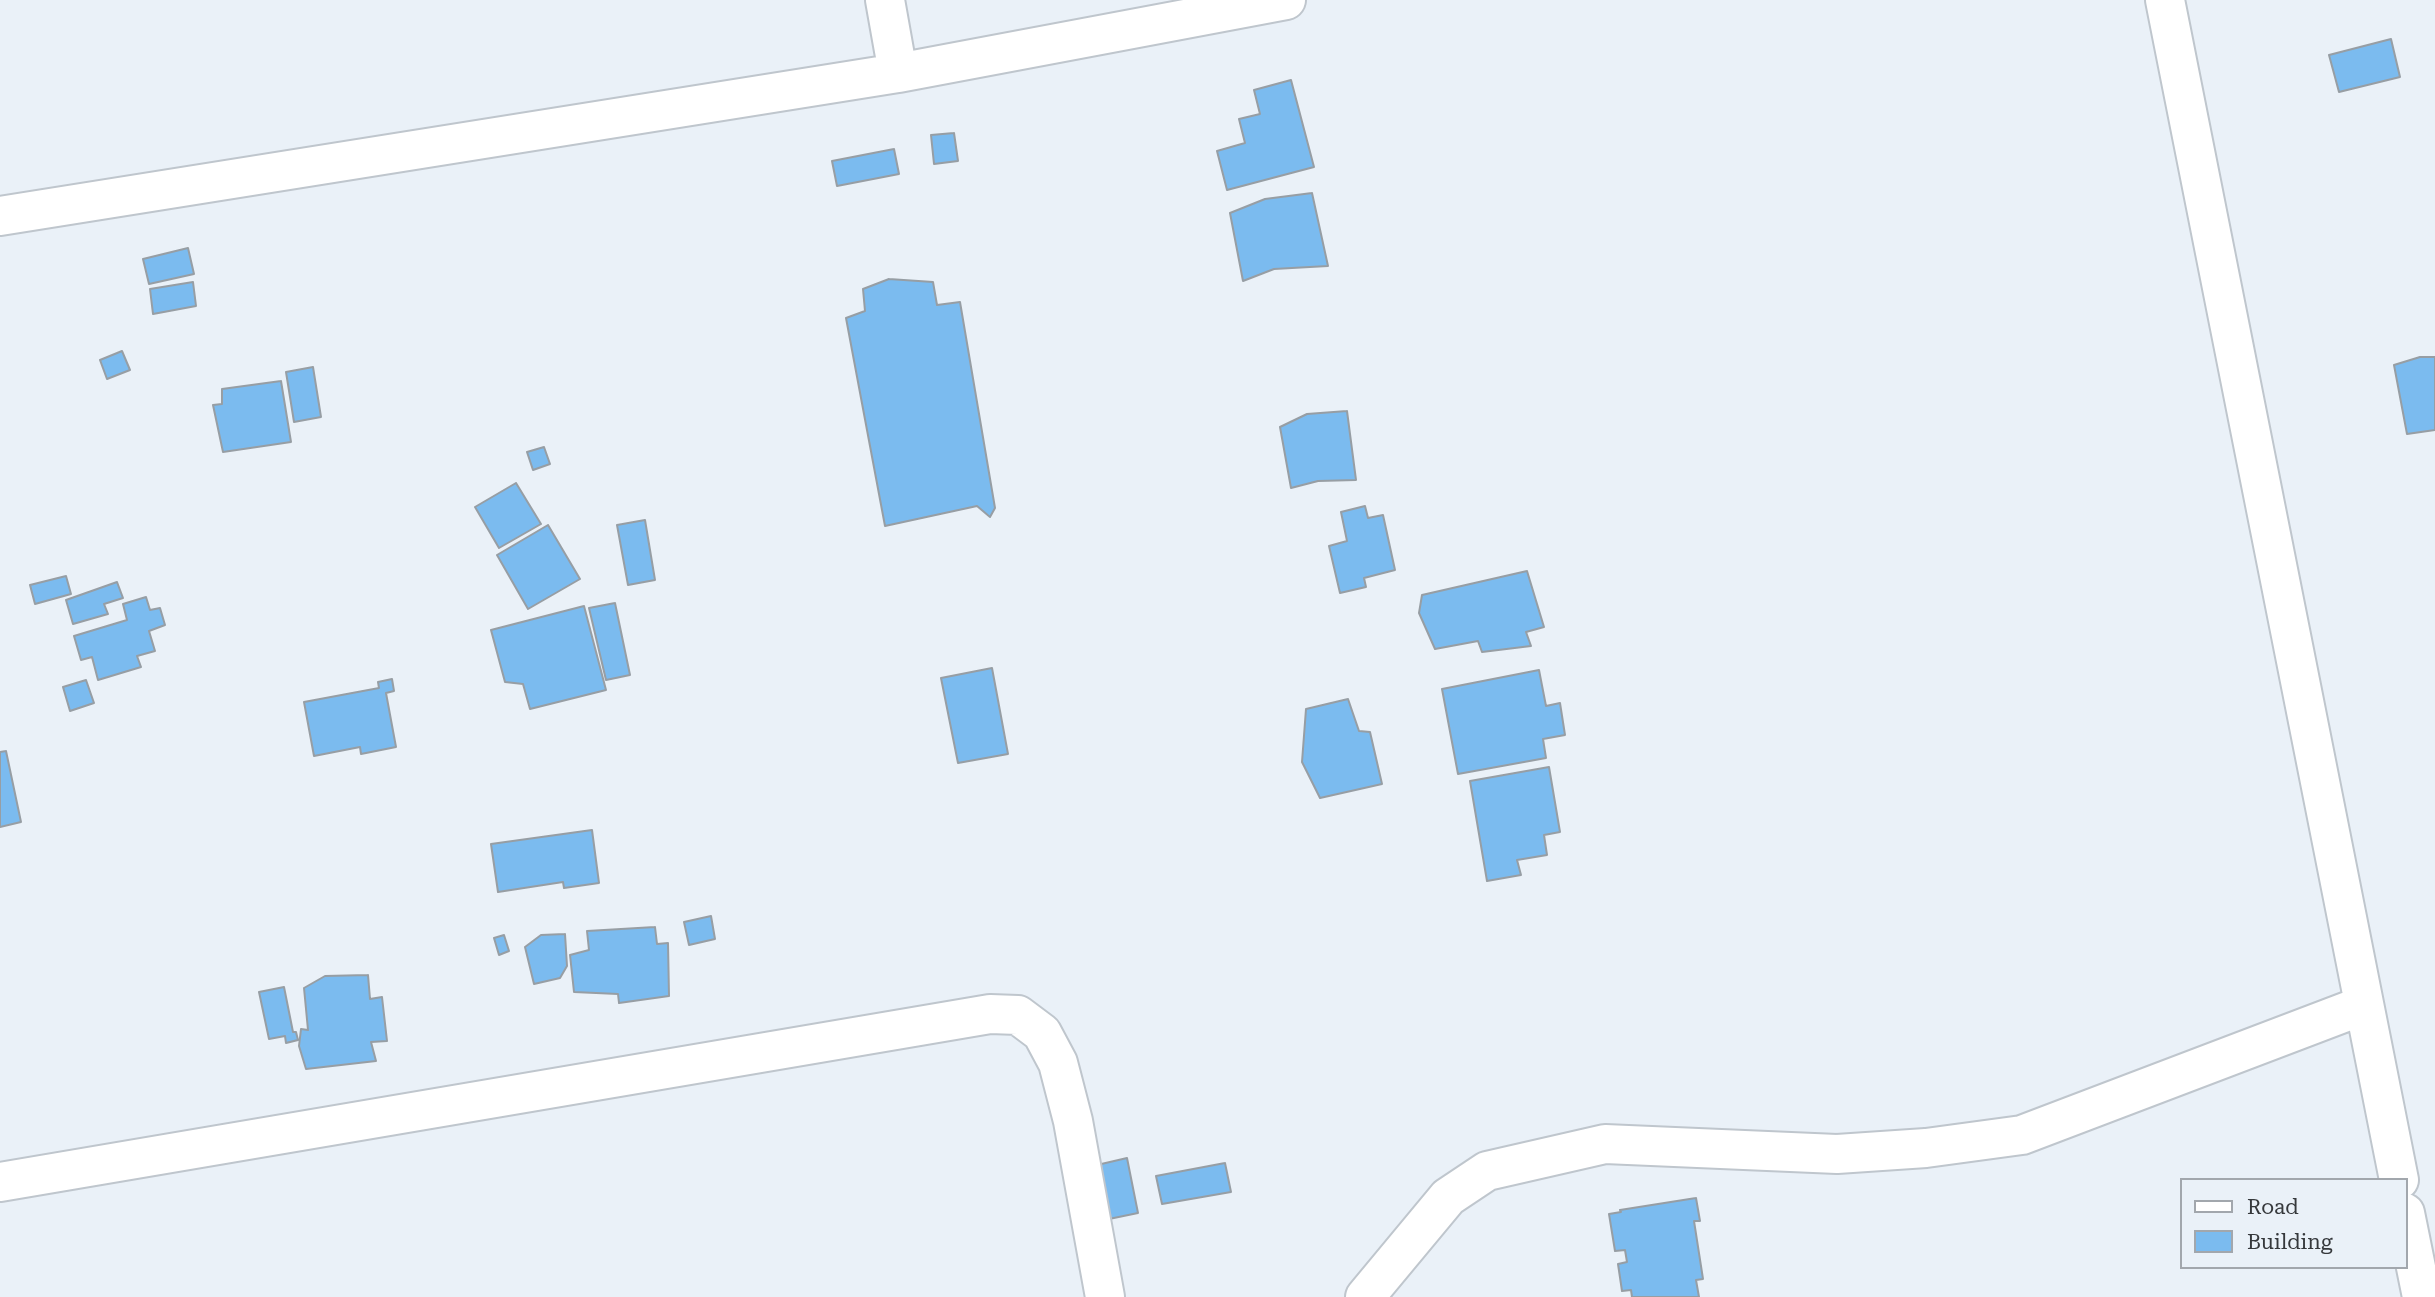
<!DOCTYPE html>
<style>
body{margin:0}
#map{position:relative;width:2435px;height:1297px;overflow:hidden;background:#eaf1f8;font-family:"Roboto Serif",serif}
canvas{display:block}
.legend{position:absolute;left:2180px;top:1178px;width:228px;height:91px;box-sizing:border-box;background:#eaf1f8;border:2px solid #a2a7ad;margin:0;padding:9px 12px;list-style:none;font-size:21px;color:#36393c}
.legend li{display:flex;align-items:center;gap:14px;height:35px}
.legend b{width:35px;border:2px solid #a2a7ad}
</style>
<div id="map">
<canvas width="2435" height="1297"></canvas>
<ul class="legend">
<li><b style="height:9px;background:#fff"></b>Road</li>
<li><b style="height:19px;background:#7bbbef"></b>Building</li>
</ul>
</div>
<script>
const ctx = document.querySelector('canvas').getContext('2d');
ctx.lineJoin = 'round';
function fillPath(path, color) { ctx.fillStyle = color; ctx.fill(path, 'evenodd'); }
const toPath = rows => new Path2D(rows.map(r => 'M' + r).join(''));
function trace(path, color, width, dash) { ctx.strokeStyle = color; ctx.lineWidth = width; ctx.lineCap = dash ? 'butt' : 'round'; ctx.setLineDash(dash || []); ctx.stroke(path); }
const building = toPath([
 [2391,39,2400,77,2339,92,2329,55,2391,39],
 [1291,80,1314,167,1227,190,1217,151,1245,143,1239,119,1260,114,1254,90,1291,80],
 [954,133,958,161,934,164,931,135,954,133],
 [894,149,899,174,837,186,832,161,894,149],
 [1312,193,1328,266,1274,269,1243,281,1230,213,1265,199,1312,193],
 [188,248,194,274,149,284,143,259,188,248],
 [889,279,933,282,937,305,960,302,995,508,990,517,977,506,885,526,846,318,865,311,863,289,889,279],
 [193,282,196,306,153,314,150,289,193,282],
 [122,351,130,370,107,379,100,360,122,351],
 [2420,357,2435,357,2435,430,2407,434,2394,365,2420,357],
 [313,367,321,417,294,422,286,372,313,367],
 [281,381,291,442,223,452,213,405,222,404,222,389,281,381],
 [1347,411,1356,480,1318,481,1291,488,1280,427,1307,414,1347,411],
 [544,447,550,464,533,470,527,452,544,447],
 [516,483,541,524,499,548,475,507,516,483],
 [1365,506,1368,518,1383,515,1395,570,1364,578,1366,587,1340,593,1329,546,1347,541,1341,512,1365,506],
 [645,520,655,580,628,585,617,525,645,520],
 [548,525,580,579,528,609,497,555,548,525],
 [1527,571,1544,627,1526,632,1531,646,1482,652,1478,641,1435,649,1419,613,1422,595,1527,571],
 [66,576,71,594,35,604,30,585,66,576],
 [117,582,123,598,104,604,108,614,73,624,66,600,117,582],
 [146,597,150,610,160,608,165,625,149,631,155,651,137,656,141,667,98,680,92,657,81,660,74,636,127,620,123,604,146,597],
 [615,603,630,675,606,680,589,608,615,603],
 [584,606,606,690,530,709,523,684,505,682,491,630,584,606],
 [992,668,1008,754,958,763,941,678,992,668],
 [1539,670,1546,706,1560,703,1565,735,1543,739,1546,758,1458,774,1442,689,1539,670],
 [392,679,394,691,386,693,396,747,361,754,360,747,314,756,304,702,379,688,378,682,392,679],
 [86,680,94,703,70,711,63,687,86,680],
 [1348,699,1359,731,1370,732,1382,784,1320,798,1302,762,1306,709,1348,699],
 [6,751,21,822,0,827,0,752,6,751],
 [1549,767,1560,832,1544,835,1547,855,1517,860,1521,875,1487,881,1470,781,1549,767],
 [592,830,599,883,564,888,563,882,498,892,491,844,592,830],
 [711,916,715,939,689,945,684,922,711,916],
 [655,927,657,944,668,943,669,996,619,1003,618,994,574,992,570,955,589,950,587,931,655,927],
 [565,934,567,966,560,978,534,984,525,947,541,935,565,934],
 [504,935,509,951,499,955,494,938,504,935],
 [368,975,370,999,382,997,387,1041,371,1042,376,1061,306,1069,299,1046,301,1029,308,1030,304,988,325,976,368,975],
 [284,987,293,1032,296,1032,298,1040,286,1043,285,1036,269,1039,259,992,284,987],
 [1127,1158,1138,1213,1109,1219,1097,1165,1127,1158],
 [1225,1163,1231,1192,1162,1204,1156,1176,1225,1163],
 [1696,1198,1700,1221,1694,1221,1703,1279,1696,1280,1699,1297,1632,1297,1631,1290,1622,1291,1618,1264,1627,1262,1625,1250,1615,1251,1609,1214,1621,1212,1620,1210,1696,1198]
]);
fillPath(building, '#7bbbef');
trace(building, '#979ea4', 2);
const street = toPath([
 [885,0,898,73],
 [2165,0,2399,1180],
 [0,216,898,73,1286,0],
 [0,1182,990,1014,1018,1015,1042,1033,1058,1063,1073,1121,1105,1297],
 [2405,1213,2422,1297],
 [1365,1297,1448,1197,1487,1171,1605,1144,1837,1154,1926,1148,2022,1135,2364,1005]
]);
trace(street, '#bfc6cd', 42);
trace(street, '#fff', 38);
</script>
